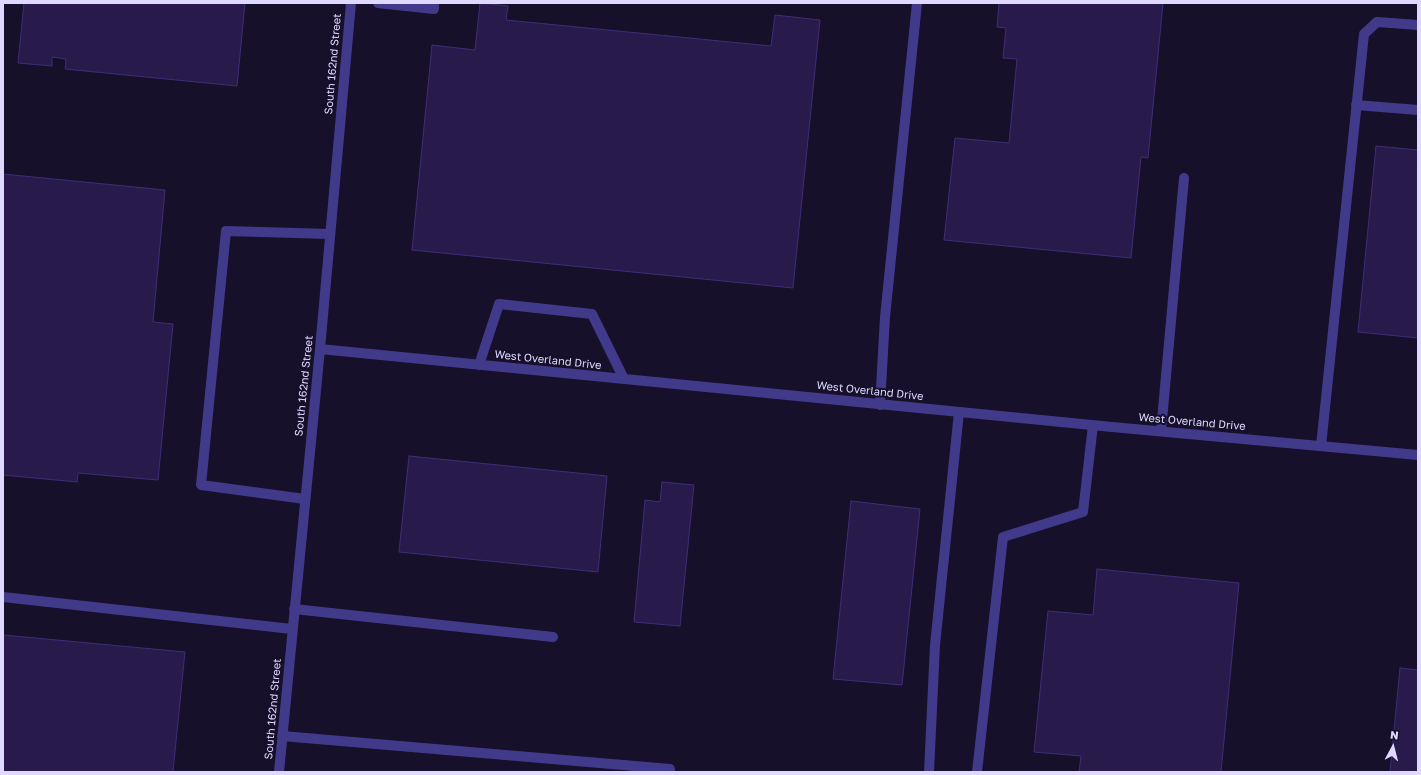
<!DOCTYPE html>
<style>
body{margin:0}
#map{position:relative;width:1421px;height:775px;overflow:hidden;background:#16102a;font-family:"Golos Text",sans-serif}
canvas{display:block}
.frame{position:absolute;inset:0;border:4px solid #dfd9ff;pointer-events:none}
.north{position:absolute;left:1373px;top:727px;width:40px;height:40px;-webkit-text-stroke:3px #16102a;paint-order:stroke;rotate:7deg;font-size:11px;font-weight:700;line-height:16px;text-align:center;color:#dfd9ff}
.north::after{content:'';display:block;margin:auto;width:14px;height:18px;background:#dfd9ff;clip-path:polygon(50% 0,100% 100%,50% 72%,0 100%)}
</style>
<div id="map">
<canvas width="1421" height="775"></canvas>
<div class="frame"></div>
<div class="north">N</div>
</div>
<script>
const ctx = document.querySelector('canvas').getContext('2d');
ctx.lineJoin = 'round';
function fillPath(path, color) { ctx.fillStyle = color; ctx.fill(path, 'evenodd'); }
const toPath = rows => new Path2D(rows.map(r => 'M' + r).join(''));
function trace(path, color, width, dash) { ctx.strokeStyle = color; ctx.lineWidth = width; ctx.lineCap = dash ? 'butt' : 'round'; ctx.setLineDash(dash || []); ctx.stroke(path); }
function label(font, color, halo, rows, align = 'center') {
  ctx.font = font + ' "Golos Text",sans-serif'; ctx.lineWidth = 4; ctx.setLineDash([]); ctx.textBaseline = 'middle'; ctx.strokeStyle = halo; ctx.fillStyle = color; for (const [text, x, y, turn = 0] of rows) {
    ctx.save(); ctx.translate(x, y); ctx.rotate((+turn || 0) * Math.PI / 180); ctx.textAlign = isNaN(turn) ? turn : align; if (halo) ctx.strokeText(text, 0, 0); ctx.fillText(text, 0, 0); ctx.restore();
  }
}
const building = toPath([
 [24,3,245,3,237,86,65,69,66,59,52,57,52,66,18,63,24,3],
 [480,3,508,6,506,20,771,46,775,15,820,20,793,288,412,250,432,45,475,50,480,3],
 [999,3,1163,3,1148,158,1141,157,1131,258,944,240,955,138,1009,143,1017,59,1003,58,1006,28,997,27,999,3],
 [1376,146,1418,150,1418,338,1358,332,1376,146],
 [3,174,165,190,153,322,173,324,158,480,78,473,77,482,3,475,3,174],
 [409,456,607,476,598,572,399,552,409,456],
 [662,482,694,485,680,626,634,622,645,500,660,502,662,482],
 [851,501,920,509,902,685,833,679,851,501],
 [1097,569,1239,583,1221,772,1079,772,1081,756,1034,752,1048,611,1093,615,1097,569],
 [3,635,185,652,173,772,3,772,3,635],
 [1400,668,1418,670,1418,772,1390,772,1400,668]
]);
fillPath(building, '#281b4b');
trace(building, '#402d78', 1);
trace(toPath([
 [378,3,434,9,434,3],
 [1356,105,1418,110],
 [320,349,1112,427,1418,455],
 [479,365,499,304,592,314,624,379],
 [880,405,885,317,917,3],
 [1161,431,1184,178],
 [1321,446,1364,34,1377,22,1418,25],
 [305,499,201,485,226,231,330,234],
 [3,597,292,629],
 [294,609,553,637],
 [282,736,670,769],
 [279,772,320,349,351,3],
 [929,772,935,645,959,412],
 [977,772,1003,537,1083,512,1093,425]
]), '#413a8a', 10);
label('11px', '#dfd9ff', '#16102a', [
 ["South 162nd Street",333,64,-85],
 ["West Overland Drive",548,360,6],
 ["South 162nd Street",304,386,-84],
 ["West Overland Drive",870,391,6],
 ["West Overland Drive",1192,422,5],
 ["South 162nd Street",273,709,-85]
]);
</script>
